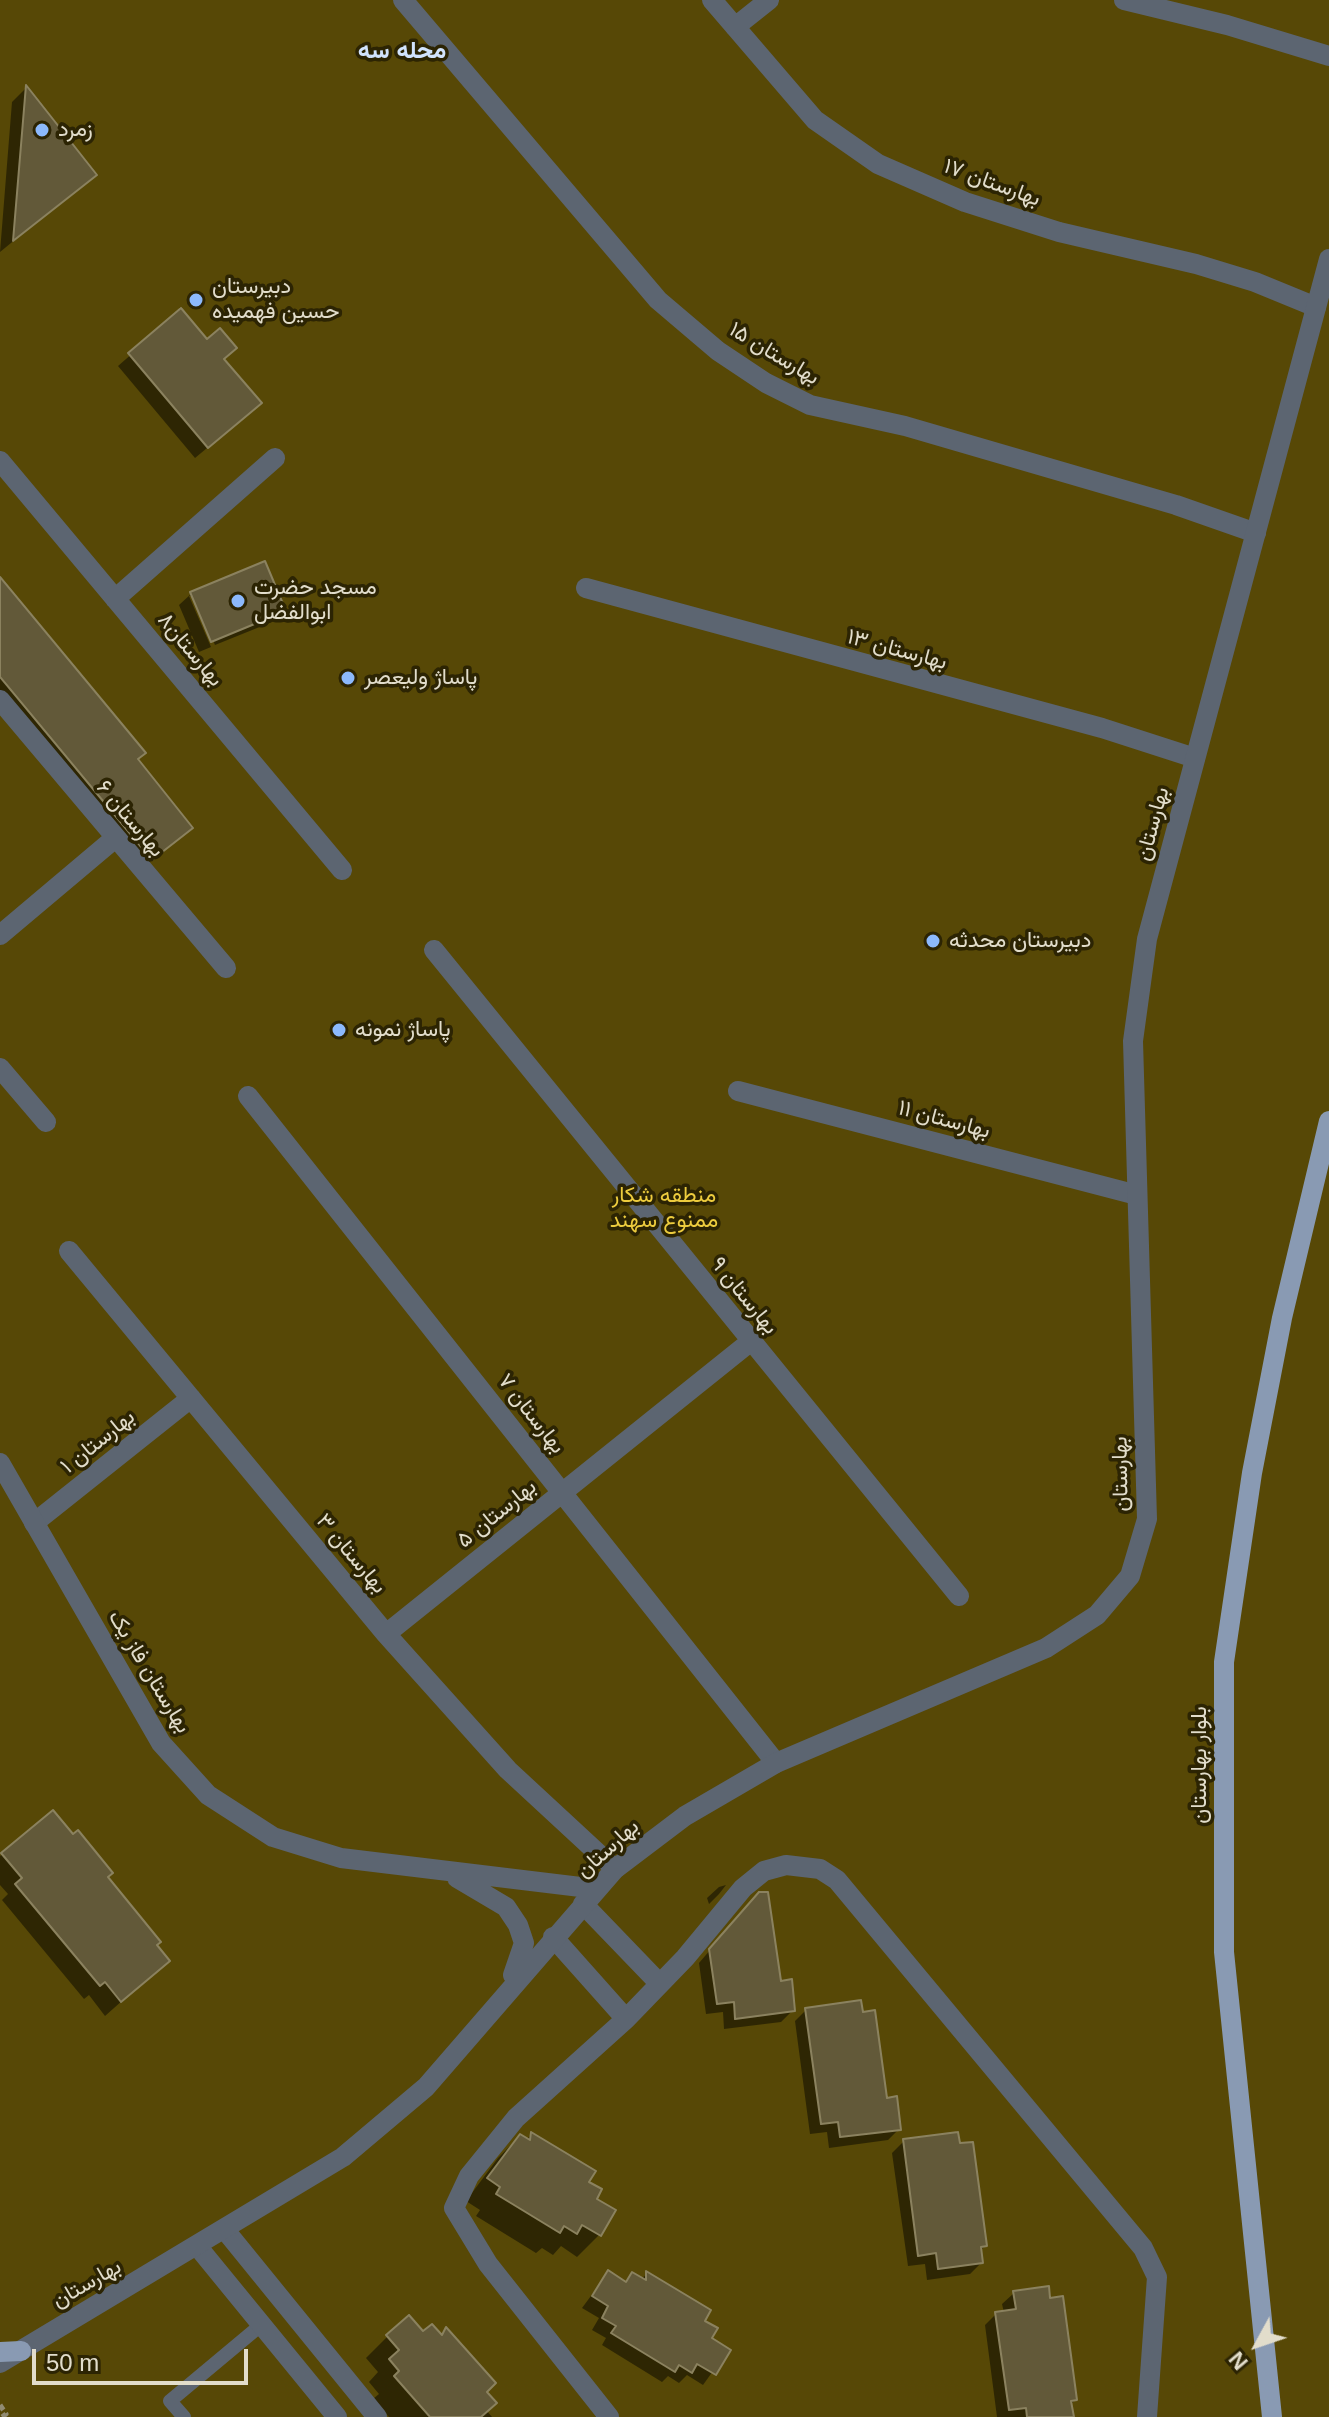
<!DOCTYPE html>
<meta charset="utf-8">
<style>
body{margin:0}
#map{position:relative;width:1329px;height:2417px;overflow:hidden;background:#362e0d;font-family:Helvetica,sans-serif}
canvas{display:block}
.north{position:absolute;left:1217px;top:2305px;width:80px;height:80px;-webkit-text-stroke:6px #2c2403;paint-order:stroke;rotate:230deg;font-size:22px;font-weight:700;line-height:32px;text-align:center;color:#e2ddcb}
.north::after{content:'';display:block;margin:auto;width:28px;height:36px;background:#e2ddcb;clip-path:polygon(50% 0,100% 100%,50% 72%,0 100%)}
.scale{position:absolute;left:32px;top:2349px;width:216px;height:36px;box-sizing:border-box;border:4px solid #e2ddcb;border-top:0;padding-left:10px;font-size:24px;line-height:28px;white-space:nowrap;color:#e2ddcb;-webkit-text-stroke:6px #2c2403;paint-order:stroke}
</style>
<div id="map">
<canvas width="1329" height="2417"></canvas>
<div class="north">N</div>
<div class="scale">50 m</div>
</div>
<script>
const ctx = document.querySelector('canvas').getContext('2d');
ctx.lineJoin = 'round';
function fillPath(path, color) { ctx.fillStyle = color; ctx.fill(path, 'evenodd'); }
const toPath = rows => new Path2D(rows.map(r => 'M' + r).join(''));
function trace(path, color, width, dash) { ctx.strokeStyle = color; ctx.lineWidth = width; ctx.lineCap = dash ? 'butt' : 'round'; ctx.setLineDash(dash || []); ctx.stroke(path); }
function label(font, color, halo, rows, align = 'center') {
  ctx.font = font + ' Helvetica,Vazirmatn,sans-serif'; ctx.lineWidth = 7; ctx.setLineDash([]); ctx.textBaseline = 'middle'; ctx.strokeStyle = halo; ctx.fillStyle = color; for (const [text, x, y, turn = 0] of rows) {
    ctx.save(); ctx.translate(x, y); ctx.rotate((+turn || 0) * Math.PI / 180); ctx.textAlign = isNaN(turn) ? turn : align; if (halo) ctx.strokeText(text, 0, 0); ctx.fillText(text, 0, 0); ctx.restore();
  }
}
fillPath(toPath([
 [0,0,1329,0,1329,2417,0,2417]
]), '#574806');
fillPath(toPath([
 [26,88,94,175,0,252,12,102],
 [181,311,223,360,248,414,195,458,118,366],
 [0,578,136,760,181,837,142,868,0,698],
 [191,594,283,610,272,622,215,645,194,596,189,596,211,647,199,652,179,605],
 [52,1812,167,1961,105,2016,89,1995,84,1999,2,1900,8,1894,0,1885,0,1856],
 [726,1885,719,1894,709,1904,707,1898,719,1887],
 [754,1899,780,1983,793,2010,781,2022,724,2029,723,2012,706,2014,699,1963],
 [806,2010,886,2100,899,2129,888,2140,829,2148,827,2132,810,2134,795,2021],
 [532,2134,587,2182,594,2199,599,2235,577,2257,561,2246,553,2255,542,2248,536,2253,476,2216,480,2210,466,2201,498,2158,520,2136,526,2140],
 [904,2141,985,2246,980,2251,981,2263,970,2274,927,2280,925,2264,908,2266,892,2153],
 [608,2273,624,2283,633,2274,641,2279,647,2274,702,2321,709,2339,728,2350,703,2385,687,2375,679,2383,668,2376,662,2382,602,2345,606,2338,592,2330,599,2318,582,2308],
 [1014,2293,1049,2300,1075,2400,1070,2405,1072,2417,997,2417,985,2325,996,2314,1004,2313,1002,2304],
 [446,2330,484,2392,486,2410,492,2417,389,2417,373,2399,379,2394,369,2382,378,2372,366,2358,387,2337,440,2336]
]), '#0007');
const building = toPath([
 [26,85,97,175,13,241,26,85],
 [181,308,207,339,220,328,237,348,224,359,262,403,208,448,128,353,181,308],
 [265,561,286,611,211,642,190,592,265,561],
 [0,577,146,753,138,759,193,828,152,860,0,677,0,577],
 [53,1810,73,1834,78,1830,113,1873,108,1877,161,1942,157,1945,170,1961,121,2002,105,1982,100,1986,15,1884,22,1878,1,1853,53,1810],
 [759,1892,768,1892,781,1981,792,1979,795,2011,735,2019,734,2002,717,2004,709,1949,759,1892],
 [861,2000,863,2012,875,2010,887,2098,897,2096,901,2130,840,2137,838,2122,821,2124,805,2008,861,2000],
 [531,2132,596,2171,589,2182,602,2189,597,2199,616,2210,601,2236,582,2225,577,2234,564,2226,560,2233,496,2194,500,2187,487,2178,520,2134,530,2140,531,2132],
 [958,2132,960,2143,973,2142,987,2246,981,2247,983,2263,938,2269,936,2253,918,2256,903,2139,958,2132],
 [608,2270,626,2282,632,2272,646,2280,646,2271,711,2310,705,2321,718,2328,712,2338,731,2350,716,2375,697,2364,692,2373,679,2365,675,2372,611,2333,616,2326,602,2318,608,2306,592,2296,608,2270],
 [1049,2286,1050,2298,1063,2296,1077,2400,1071,2401,1074,2417,1027,2417,1026,2408,1009,2410,995,2312,1016,2309,1013,2291,1049,2286],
 [409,2315,423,2331,432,2324,442,2335,446,2327,496,2383,487,2392,497,2403,481,2417,430,2417,394,2376,399,2371,389,2359,399,2350,386,2335,409,2315]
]);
fillPath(building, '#625939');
trace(building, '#8b825f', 2);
trace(toPath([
 [0,2405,6,2414,2,2417]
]), '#918b72', 5, [6, 4]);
trace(toPath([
 [184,2417,170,2401,261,2325]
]), '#5c6571', 14);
trace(toPath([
 [403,0,658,300,718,351,766,383,810,405,905,426,1176,505,1256,533],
 [712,0,815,120,878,164,965,202,1059,232,1196,264,1255,282,1316,307],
 [1124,0,1227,25,1329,56],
 [735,27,769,0],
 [0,461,342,870],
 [586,588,1102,728,1195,758],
 [115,599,275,458],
 [0,700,226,968],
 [0,935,114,839],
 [434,950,959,1596],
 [0,1068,46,1122],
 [738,1091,1137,1195],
 [248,1096,776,1763],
 [69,1251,386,1634,508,1770,615,1869],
 [34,1523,191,1398],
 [386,1634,750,1342],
 [583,1904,660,1984],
 [553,1937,626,2019],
 [225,2230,377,2417],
 [198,2247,337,2417],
 [609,2417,488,2264,454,2208,469,2176,516,2118,626,2019,685,1958,743,1888,764,1871,786,1865,820,1869,837,1880,1143,2248,1157,2277,1147,2417]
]), '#5c6571', 20);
trace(toPath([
 [0,1463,161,1743,208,1795,273,1837,341,1858,597,1889],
 [457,1878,506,1907,518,1925,524,1943,513,1975],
 [0,2363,343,2157,426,2087,615,1869,685,1816,776,1763,1046,1648,1097,1615,1130,1576,1147,1519,1133,1041,1147,939,1329,259]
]), '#5c6571', 20);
trace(toPath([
 [0,2352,21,2351],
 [1272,2417,1224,1952,1224,1662,1252,1473,1282,1318,1329,1121]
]), '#899ab3', 20);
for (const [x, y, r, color] of [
 [42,130,8,"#8cb9fc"],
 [196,300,8,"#8cb9fc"],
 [238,601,8,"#8cb9fc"],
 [348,678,8,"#8cb9fc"],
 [933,941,8,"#8cb9fc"],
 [339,1030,8,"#8cb9fc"]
]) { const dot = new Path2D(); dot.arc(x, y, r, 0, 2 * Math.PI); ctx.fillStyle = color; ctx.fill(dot); trace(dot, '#2c2403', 3); }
label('22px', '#e2ddcb', '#2c2403', [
 ["زمرد",58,130],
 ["دبیرستان",212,287],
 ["حسین فهمیده",212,312],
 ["مسجد حضرت",254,588],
 ["ابوالفضل",254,613],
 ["پاساژ ولیعصر",364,678],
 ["دبیرستان محدثه",949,941],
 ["پاساژ نمونه",355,1030]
], 'left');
label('22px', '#e2ddcb', '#2c2403', [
 ["بهارستان ۱۷",992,183,20],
 ["بهارستان ۱۵",774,354,31],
 ["بهارستان۸",190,650,50],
 ["بهارستان ۱۳",897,650,15],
 ["بهارستان ۶",130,819,50],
 ["بهارستان",1153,824,-75],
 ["بهارستان ۱۱",944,1120,15],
 ["بهارستان ۹",744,1296,51],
 ["بهارستان ۷",531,1414,52],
 ["بهارستان ۱",98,1442,-39],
 ["بهارستان",1121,1474,-91],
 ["بهارستان ۵",497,1514,-39],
 ["بهارستان ۳",351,1554,50],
 ["بهارستان فاز یک",149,1672,59],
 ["بلوار بهارستان",1200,1765,-90],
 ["بهارستان",608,1849,-42],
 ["بهارستان",87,2284,-30]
]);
label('22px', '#edcc3e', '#2c2403', [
 ["منطقه شکار",664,1196],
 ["ممنوع سهند",664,1221]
]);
label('bold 24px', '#d1e3fd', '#2c2403', [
 ["محله سه",402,51]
]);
</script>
